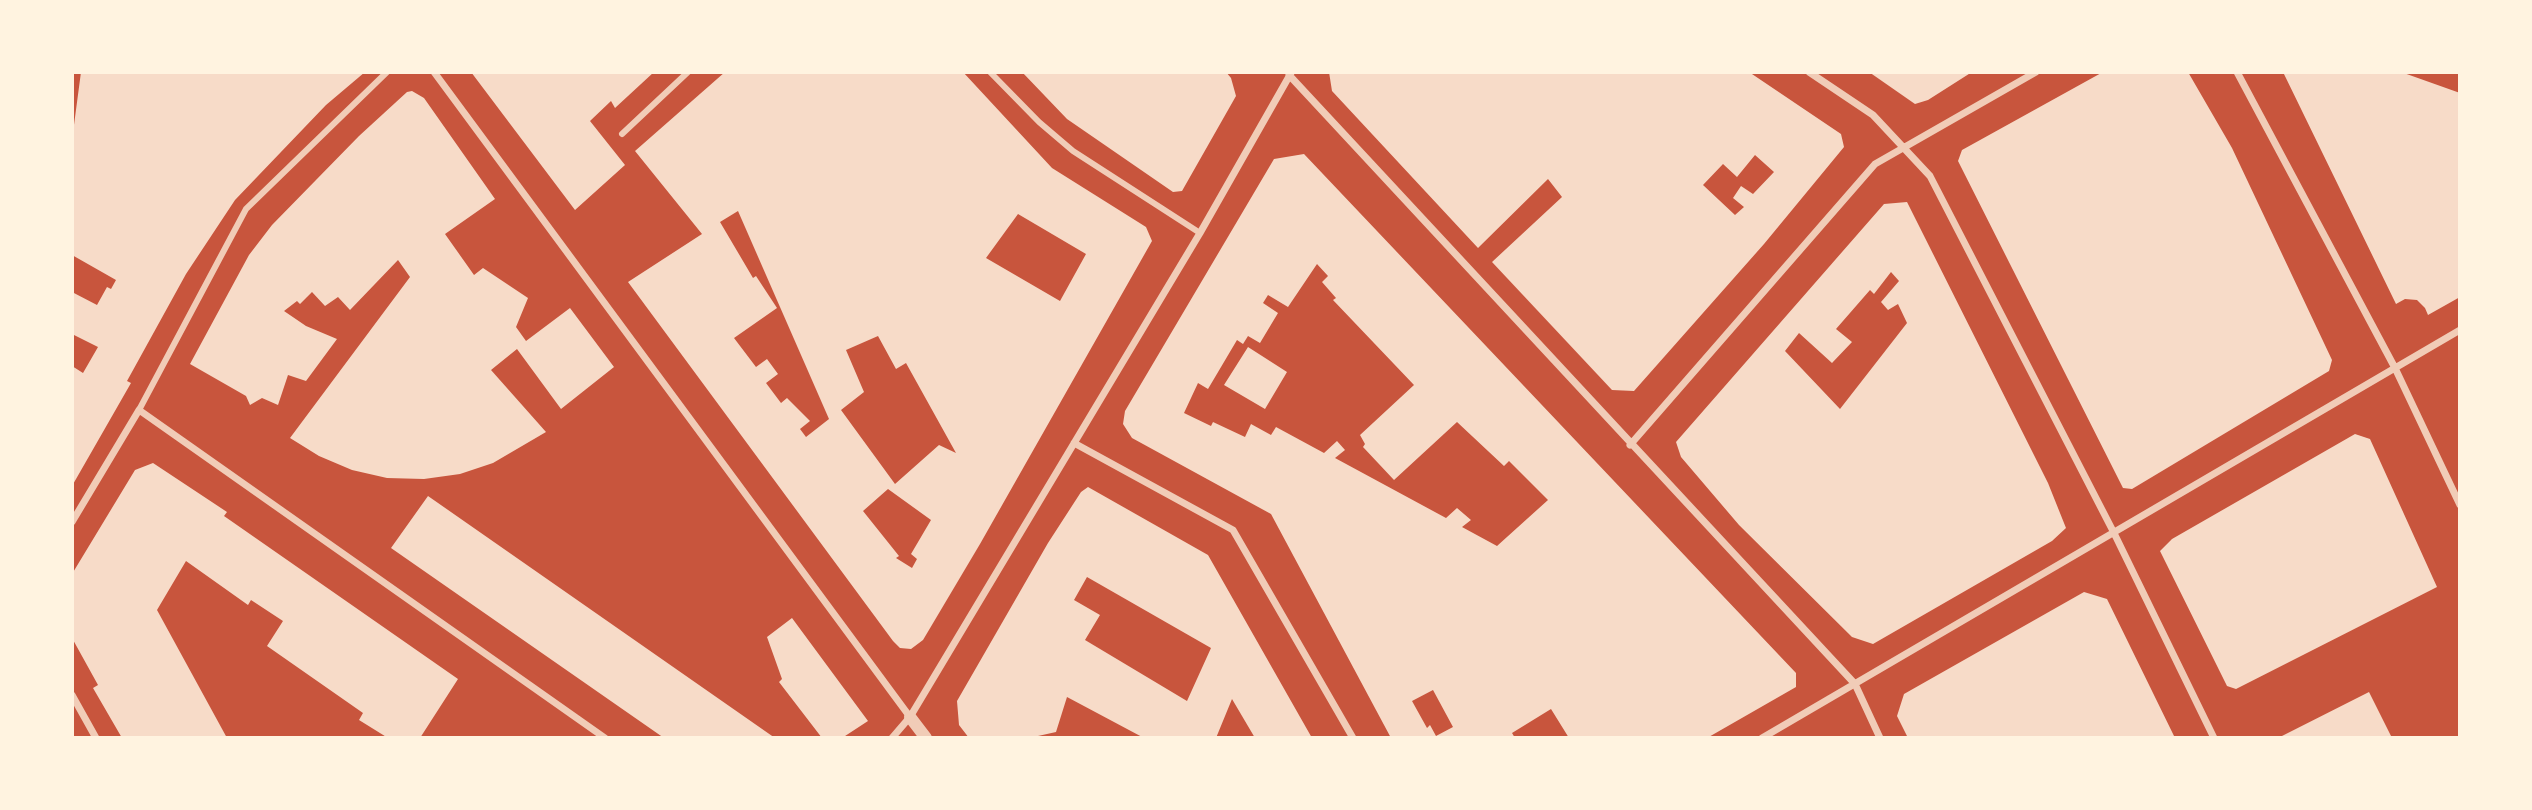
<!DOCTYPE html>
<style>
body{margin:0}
#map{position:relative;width:2532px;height:810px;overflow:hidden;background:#c8553d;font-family:Roboto,sans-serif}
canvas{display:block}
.frame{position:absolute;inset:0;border:74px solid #fff3e0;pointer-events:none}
</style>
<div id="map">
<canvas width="2532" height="810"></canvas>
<div class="frame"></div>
</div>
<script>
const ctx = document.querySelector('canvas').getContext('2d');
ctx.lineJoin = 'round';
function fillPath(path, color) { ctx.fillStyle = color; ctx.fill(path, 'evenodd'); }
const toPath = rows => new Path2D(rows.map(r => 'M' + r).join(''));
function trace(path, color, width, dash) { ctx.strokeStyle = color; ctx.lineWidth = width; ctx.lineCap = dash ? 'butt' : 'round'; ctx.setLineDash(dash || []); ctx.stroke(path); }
fillPath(toPath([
 [81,72,365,72,326,105,235,200,186,274,127,381,131,383,72,486,72,366,83,373,98,347,72,334,72,292,97,305,107,287,111,289,116,280,72,255,72,140],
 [471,72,654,72,615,108,611,101,590,121,625,165,575,210],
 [725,72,963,72,1052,168,1146,227,1152,241,980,544,923,640,911,649,900,648,893,641,628,282,702,234,635,151],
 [738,211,829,419,806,437,800,429,810,421,787,398,781,403,766,383,778,374,767,359,756,367,734,338,777,308,756,276,753,278,720,222],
 [1018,214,1086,254,1060,301,986,258],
 [878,336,896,369,906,363,956,453,939,445,895,484,841,410,864,392,846,350],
 [888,489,931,520,911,554,917,559,912,568,896,558,899,556,863,511],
 [1022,72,1226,72,1231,78,1236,96,1182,191,1173,192,1067,119],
 [1329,72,1749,72,1841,134,1844,147,1764,244,1634,391,1612,390,1492,262,1562,197,1548,179,1478,248,1332,91],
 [1755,155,1774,172,1753,194,1741,186,1733,198,1744,207,1735,215,1703,185,1723,164,1737,177],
 [1869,72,1972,72,1928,100,1915,104],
 [2103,72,2188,72,2232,148,2332,360,2329,371,2132,489,2123,488,1958,161,1962,150],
 [2283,72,2401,72,2460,93,2460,297,2428,315,2425,308,2417,300,2405,299,2396,304],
 [412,91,424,98,495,199,445,234,474,275,483,268,528,298,516,327,526,341,570,308,614,367,561,409,517,349,491,370,546,432,493,463,460,474,424,479,387,478,352,470,319,456,290,438,410,277,398,260,350,310,338,297,325,306,312,292,300,304,297,301,284,311,306,326,337,339,306,381,288,375,278,405,262,398,250,405,246,396,190,364,249,255,272,225,359,136,407,92],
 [1304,154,1796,673,1796,687,1707,738,1569,738,1551,709,1512,733,1515,738,1391,738,1271,514,1132,438,1123,424,1125,411,1274,159],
 [1317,264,1328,276,1322,282,1336,298,1333,300,1414,385,1360,435,1365,444,1363,447,1394,480,1457,422,1504,466,1509,461,1548,500,1497,546,1462,527,1471,520,1457,508,1446,518,1335,458,1345,450,1337,441,1324,453,1276,427,1271,435,1251,424,1245,437,1213,422,1211,426,1184,413,1198,383,1208,389,1237,340,1243,344,1248,336,1260,343,1278,313,1263,303,1268,295,1288,307],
 [1433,690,1453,727,1436,736,1430,725,1427,728,1412,701],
 [1907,202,2048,483,2066,528,2052,541,1873,644,1852,637,1739,525,1681,457,1676,442,1884,204],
 [1891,272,1899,281,1881,302,1888,310,1898,304,1907,323,1840,409,1785,351,1799,333,1832,363,1852,342,1836,329,1870,290,1874,294],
 [1248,347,1287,372,1265,409,1224,385],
 [2355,434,2370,439,2437,587,2236,689,2227,686,2160,551,2172,539],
 [153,463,227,512,224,516,458,679,420,738,388,738,359,720,363,713,267,646,283,621,251,600,248,605,186,561,157,610,227,738,122,738,93,688,98,685,72,638,72,574,135,470],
 [1088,487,1208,555,1312,738,1255,738,1232,699,1216,738,1144,738,1067,697,1056,732,1029,738,969,738,959,725,957,701,1048,543,1081,492],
 [1087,577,1211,648,1187,701,1085,640,1100,615,1074,600],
 [428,496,775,738,664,738,391,548],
 [2084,592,2107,599,2175,738,1908,738,1897,716,1904,694],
 [792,618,868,721,842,738,822,738,779,682,782,679,767,637],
 [2369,692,2392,738,2278,738]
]), '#f7dbc8');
trace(toPath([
 [990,72,1039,122,1073,151,1200,233],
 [622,134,688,72],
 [139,410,246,209,387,72]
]), '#f1ccb7', 6);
trace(toPath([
 [434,72,910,717],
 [1809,72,1873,115,1930,176,2114,533,2214,738],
 [2237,72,2395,368,2460,505],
 [1289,75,1855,684,1880,738],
 [1074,443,1233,530,1353,738],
 [1630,445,1875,164,2036,72],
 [72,522,139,410,605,738],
 [72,695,96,738],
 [892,738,910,717,1200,233,1291,73],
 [1762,738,2460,330]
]), '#f1ccb7', 7);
trace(toPath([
 [910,717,926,738]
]), '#f1ccb7', 12);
</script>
